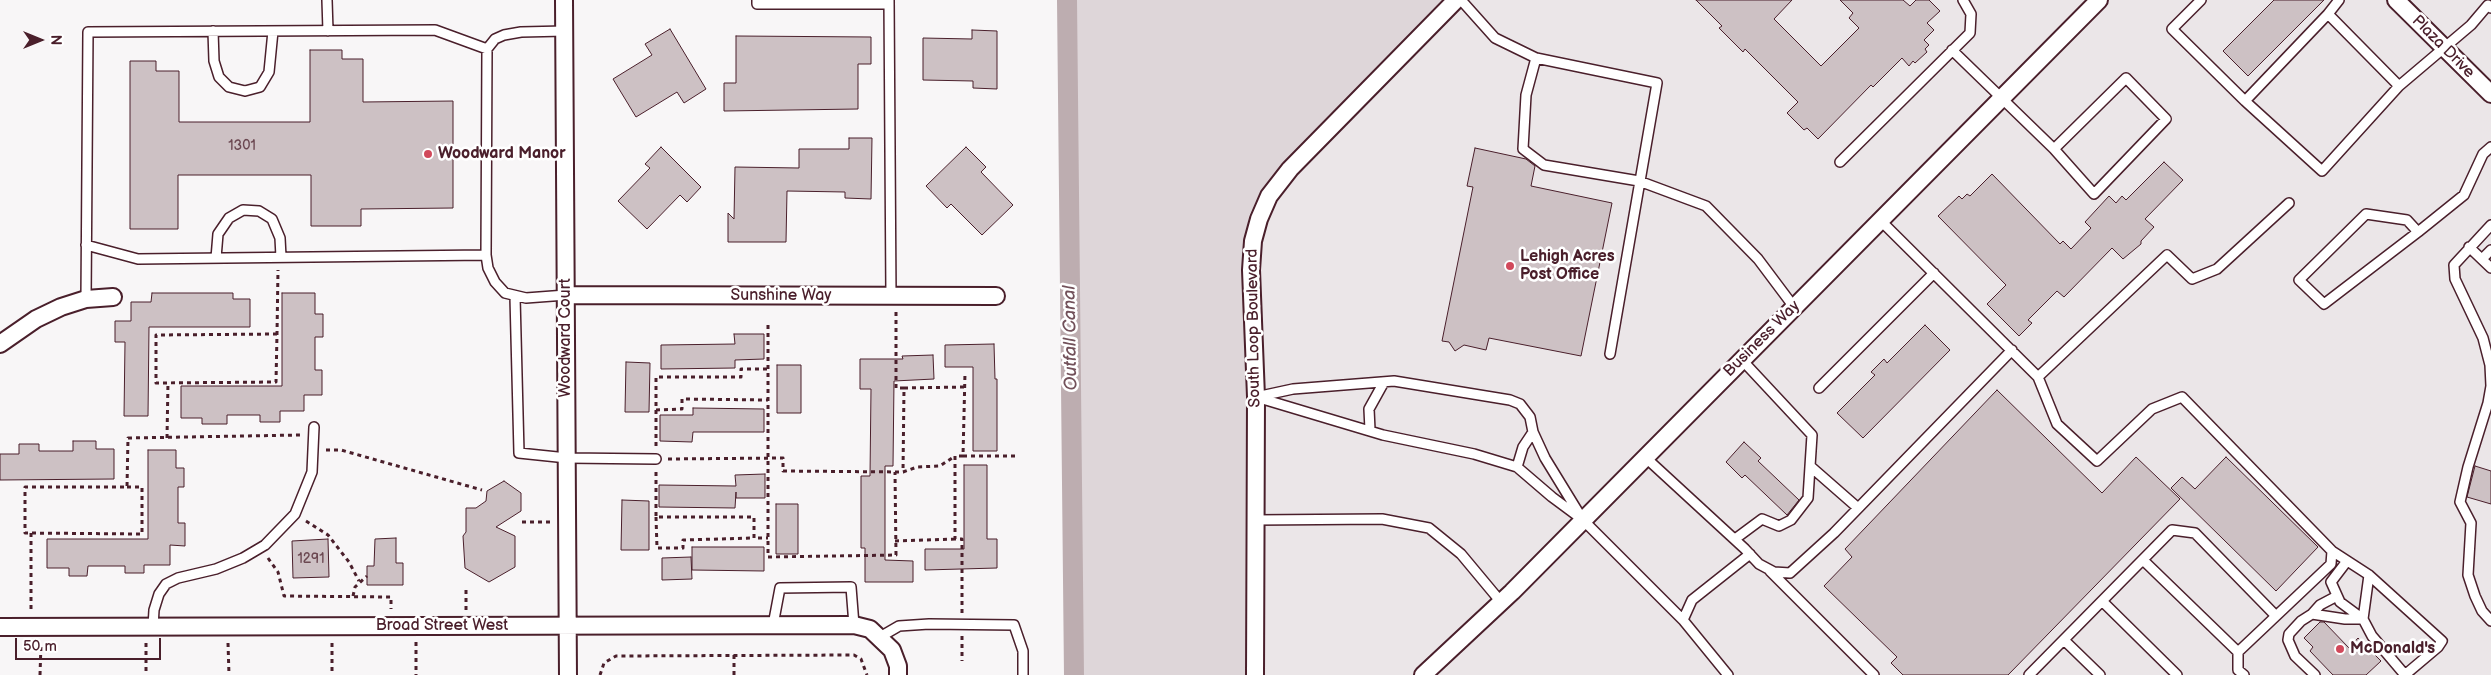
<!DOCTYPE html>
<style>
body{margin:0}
#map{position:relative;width:2491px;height:675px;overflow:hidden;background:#f8f6f7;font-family:"Balsamiq Sans",sans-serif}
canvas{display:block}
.north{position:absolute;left:15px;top:15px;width:50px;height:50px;-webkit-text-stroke:4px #fff;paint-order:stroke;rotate:90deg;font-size:14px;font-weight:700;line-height:20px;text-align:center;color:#4a1f2b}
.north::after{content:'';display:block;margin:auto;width:18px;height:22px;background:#4a1f2b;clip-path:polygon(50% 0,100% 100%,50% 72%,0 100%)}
.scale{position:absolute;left:15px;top:638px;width:146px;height:22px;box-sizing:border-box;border:2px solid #4a1f2b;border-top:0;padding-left:6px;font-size:15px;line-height:18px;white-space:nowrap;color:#4a1f2b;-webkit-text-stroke:4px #fff;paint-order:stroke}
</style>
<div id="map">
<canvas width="2491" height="675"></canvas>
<div class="north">N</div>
<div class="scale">50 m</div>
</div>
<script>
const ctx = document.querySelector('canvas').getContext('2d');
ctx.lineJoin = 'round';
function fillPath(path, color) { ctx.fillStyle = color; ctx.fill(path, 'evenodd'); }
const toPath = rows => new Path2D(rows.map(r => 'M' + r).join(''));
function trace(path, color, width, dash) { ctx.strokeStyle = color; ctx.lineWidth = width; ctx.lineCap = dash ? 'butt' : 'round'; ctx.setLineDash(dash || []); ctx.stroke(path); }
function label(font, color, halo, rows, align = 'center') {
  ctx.font = font + ' "Balsamiq Sans",sans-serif'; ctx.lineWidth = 5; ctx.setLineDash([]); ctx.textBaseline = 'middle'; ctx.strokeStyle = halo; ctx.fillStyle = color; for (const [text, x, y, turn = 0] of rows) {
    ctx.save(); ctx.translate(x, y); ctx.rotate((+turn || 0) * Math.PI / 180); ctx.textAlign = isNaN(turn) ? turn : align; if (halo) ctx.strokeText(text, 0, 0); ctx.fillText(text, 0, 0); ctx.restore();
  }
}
fillPath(toPath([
 [1456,0,2491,0,2491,675,1255,675,1251,270,1269,196]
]), '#ebe6e8');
fillPath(toPath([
 [1074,0,1443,0,1283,163,1261,191,1249,216,1242,269,1246,397,1245,675,1079,675]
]), '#ded6d9');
trace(toPath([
 [1067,0,1074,675]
]), '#bdadb0', 20);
const building = toPath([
 [1696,0,1792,0,1774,19,1821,66,1859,28,1849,18,1853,13,1840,0,1903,0,1910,6,1916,0,1929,0,1940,11,1927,23,1934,30,1924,40,1929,45,1925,49,1927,52,1915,63,1913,61,1909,66,1902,58,1873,87,1871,85,1818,139,1807,128,1804,130,1787,113,1798,102,1745,49,1743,52,1719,28,1722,26,1696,0],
 [2274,0,2324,0,2248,76,2223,51,2274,0],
 [670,29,706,89,684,103,677,92,636,117,613,79,652,55,645,44,670,29],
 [972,30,997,31,997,89,973,88,973,81,923,80,923,38,972,39,972,30],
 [736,36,871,37,871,64,858,64,858,109,724,111,724,83,736,83,736,36],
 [310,50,342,50,342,59,363,59,363,102,453,101,453,208,361,209,361,226,311,226,311,175,178,175,178,229,130,229,130,61,156,61,156,71,179,71,179,122,310,122,310,50],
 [849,138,872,138,871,199,845,198,845,192,787,191,786,242,728,242,728,213,734,219,735,167,799,168,799,149,849,149,849,138],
 [661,147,701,187,687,202,680,195,647,229,618,201,650,168,645,164,661,147],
 [966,147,986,167,981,172,1013,205,982,235,951,204,947,208,926,186,966,147],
 [1475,148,1526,159,1535,166,1531,186,1612,203,1581,356,1489,338,1486,350,1464,345,1455,351,1449,342,1442,341,1473,187,1467,186,1475,148],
 [2164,162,2183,180,2145,219,2154,227,2141,241,2141,244,2123,259,2112,248,2064,297,2057,291,2028,320,2032,323,2019,336,1987,304,2006,285,1938,216,1959,196,1962,199,1967,194,1970,196,1992,174,2060,244,2063,241,2071,249,2091,228,2085,222,2109,196,2116,203,2122,196,2126,200,2164,162],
 [152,293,233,293,233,299,250,299,250,327,149,327,148,416,124,416,125,342,115,342,115,321,131,321,131,302,151,302,152,293],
 [282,293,315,293,315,314,323,314,323,337,315,337,315,370,322,370,322,395,304,395,304,411,280,411,280,422,260,422,260,415,227,415,227,424,202,424,202,418,181,418,181,386,282,386,282,293],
 [1925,325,1950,350,1863,438,1837,413,1875,375,1871,372,1884,359,1887,363,1925,325],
 [734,334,764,334,764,359,735,360,735,368,661,369,661,345,735,344,734,334],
 [994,344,995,379,997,379,997,451,973,451,973,367,945,367,945,345,994,344],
 [933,355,934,379,894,381,893,466,885,466,885,560,913,561,913,582,865,582,865,548,861,548,861,476,870,476,871,389,860,389,860,359,903,359,902,356,933,355],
 [626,362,650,363,649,412,625,412,626,362],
 [777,365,801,365,801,413,777,413,777,365],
 [1997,390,2102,493,2136,457,2180,499,2008,675,1903,675,1891,663,1897,657,1824,586,1852,557,1845,549,1997,390],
 [693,408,764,409,764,432,693,432,692,442,660,441,660,415,693,415,693,408],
 [73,441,96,441,96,449,114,449,114,479,0,480,0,454,19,454,19,444,39,444,39,451,73,451,73,441],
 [1744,442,1761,458,1758,461,1799,500,1787,515,1745,475,1742,478,1726,462,1744,442],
 [148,450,176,450,176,468,184,468,184,487,178,487,178,523,185,523,185,546,170,545,170,565,144,565,144,573,125,573,125,566,88,566,87,576,69,576,69,568,47,568,47,539,148,539,148,450],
 [2226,457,2318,547,2276,591,2171,488,2182,477,2195,489,2226,457],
 [964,465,987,465,987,539,997,539,997,568,925,570,925,549,964,549,964,465],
 [2475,466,2491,471,2491,504,2467,497,2475,466],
 [765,474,765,498,736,498,736,492,735,508,659,507,659,485,736,486,735,475,765,474],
 [504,481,521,493,521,511,496,527,515,536,515,567,489,582,465,568,463,536,466,532,466,508,476,508,486,501,487,491,504,481],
 [622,500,649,501,649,550,621,550,622,500],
 [776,504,798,504,798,554,776,554,776,504],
 [396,538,396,563,403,563,403,585,367,585,367,566,374,566,375,539,396,538],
 [328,539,329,577,293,578,292,541,328,539],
 [692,547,764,547,764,571,692,570,692,547],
 [691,557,692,579,662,580,662,558,691,557],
 [2320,622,2324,622,2349,648,2358,638,2381,661,2366,675,2333,675,2310,651,2313,647,2304,638,2320,622]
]);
fillPath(building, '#cdc1c4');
trace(building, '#4a1f2b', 1);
const service = toPath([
 [327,0,328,31],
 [757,0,757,4,889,4],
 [889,0,891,296],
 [1461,0,1495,38,1536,58,1526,95,1523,149,1544,165,1639,181,1706,206,1758,259,1794,307],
 [2201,0,2172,29,2245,101],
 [2339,0,2328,14,2399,86],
 [2328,14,2245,101,2322,171,2399,86,2471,25,2488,5,2491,8],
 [213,31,214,61,219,77,229,87,245,91,260,87,269,72,273,31],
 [565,31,521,32,504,35,495,39,487,49,486,255,488,268,495,282,505,293,526,298,566,295],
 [1952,50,2054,149,2094,194,2166,119,2126,78,2054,149],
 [1536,58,1657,83,1610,354],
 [1840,162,1970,33,1971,14,1963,0],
 [1880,220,2038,377,2057,424,2097,461,2152,409,2182,397,2332,551,2331,564,2238,652,2238,670,2244,675],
 [2491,225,2454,265,2455,279,2483,338,2490,365,2491,386,2488,403,2468,467,2460,502,2471,523,2468,575,2475,596,2482,611,2491,621],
 [2418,232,2407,220,2366,214,2299,280,2324,304,2418,232,2464,195,2483,154,2491,147],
 [86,245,138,259,486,255],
 [2469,247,2491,268],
 [216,258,218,234,229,218,243,210,259,211,272,219,280,238,281,257],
 [2482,259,2491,250],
 [515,297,519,453,567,458,656,459],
 [86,299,88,32,435,30,487,49],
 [2038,377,2167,255,2192,279,2217,269,2289,203],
 [1394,381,1510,400,1520,404,1530,417,1533,432,1545,458,1583,520,1552,497,1517,467,1474,454,1383,435,1256,397,1293,389,1394,381],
 [1819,388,1934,273],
 [1370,430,1369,409,1384,382],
 [1645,457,1745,549,1759,564,1774,572,1790,573,1834,533,2012,350],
 [1810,466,1858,508],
 [1517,467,1523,447,1533,432],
 [1255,520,1382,519,1429,528,1461,554,1501,602],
 [1583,520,1683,620,1692,600,1750,554],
 [1735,539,1762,519,1779,526,1791,520,1808,498,1812,435,1742,360],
 [2332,551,2369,575,2442,641,2438,647,2406,674],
 [2143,560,2238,652],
 [2347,561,2331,582,2340,602,2363,619],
 [1770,571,1874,675],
 [2369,575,2363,619,2372,636,2405,675],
 [2103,602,2177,675],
 [2312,614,2320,605,2337,596],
 [1683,620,1728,675],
 [773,625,780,588,851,587,854,625],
 [153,627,154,610,159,594,166,584,178,578,216,569,243,558,265,545,295,514,312,472,314,427],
 [880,637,899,626,929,624,1014,625,1023,651,1023,675],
 [2065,641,2100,675],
 [2029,675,2172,530,2195,533,2276,616],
 [2315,675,2295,656,2288,640,2289,634,2301,621,2312,614,2345,619,2363,619]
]);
const minor = toPath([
 [564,0,568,675],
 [2396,0,2491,94],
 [566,295,996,296],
 [0,344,36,319,61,307,86,299,113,297],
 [0,627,854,625,870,629,892,650,898,666,898,675],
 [1255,675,1256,397,1251,270,1253,241,1259,219,1269,196,1290,169,1456,0],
 [1423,675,1512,592,2099,0]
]);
trace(service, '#4a1f2b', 12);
trace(minor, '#4a1f2b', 20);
trace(toPath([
 [896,312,896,388,904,388,903,472],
 [768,325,768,557,896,555,895,472],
 [277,334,156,335,156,383,276,382,277,334,278,270],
 [904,388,964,387],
 [656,410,682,409,682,399,768,400],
 [167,438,168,382],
 [656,446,656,377,741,377,741,369,768,369],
 [326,450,341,450,482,490],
 [963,456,1017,456],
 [668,459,783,458,783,471,903,472,917,467,940,466,955,456],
 [656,472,656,517,754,517,754,538,768,538],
 [127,487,142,487,142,534,25,533,25,487,127,487,128,438,301,435],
 [656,517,657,548,683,548,683,540,754,538],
 [306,521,328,535,349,562,359,581],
 [522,522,551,522],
 [31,533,31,610],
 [895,541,955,539],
 [268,558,278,572,284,596,391,597,391,609],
 [353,596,355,587,367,576],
 [466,610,466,587],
 [962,613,962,539,955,539,955,456,963,456,965,373],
 [962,636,962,661],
 [416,642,416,675],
 [146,643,146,675],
 [228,643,229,675],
 [332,643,332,675],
 [734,655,734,675],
 [40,675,41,644],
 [600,675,604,663,616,656,854,655,861,659,867,675]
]), '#4a1f2b', 3, [4, 4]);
trace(service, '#fff', 9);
trace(minor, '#fff', 16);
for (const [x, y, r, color] of [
 [428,154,5,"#d1495b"],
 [1510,266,5,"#d1495b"],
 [2340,649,5,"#d1495b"]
]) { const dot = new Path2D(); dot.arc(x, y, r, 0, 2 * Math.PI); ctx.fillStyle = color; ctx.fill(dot); trace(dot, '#fff', 2); }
label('14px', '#6b4851', null, [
 ["1301",242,146],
 ["1291",311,559]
]);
label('16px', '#4a1f2b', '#fff', [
 ["Plaza Drive",2443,47,45],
 ["Sunshine Way",781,296],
 ["South Loop Boulevard",1254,328,-91],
 ["Woodward Court",566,338,-90],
 ["Business Way",1762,339,-45],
 ["Broad Street West",442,626]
]);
label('bold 16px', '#4a1f2b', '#fff', [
 ["Woodward Manor",438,154],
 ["Lehigh Acres",1520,257],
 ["Post Office",1520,275],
 ["McDonald's",2350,649]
], 'left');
label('italic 18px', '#72515a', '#fff', [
 ["Outfall Canal",1071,338,-91]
]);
</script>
